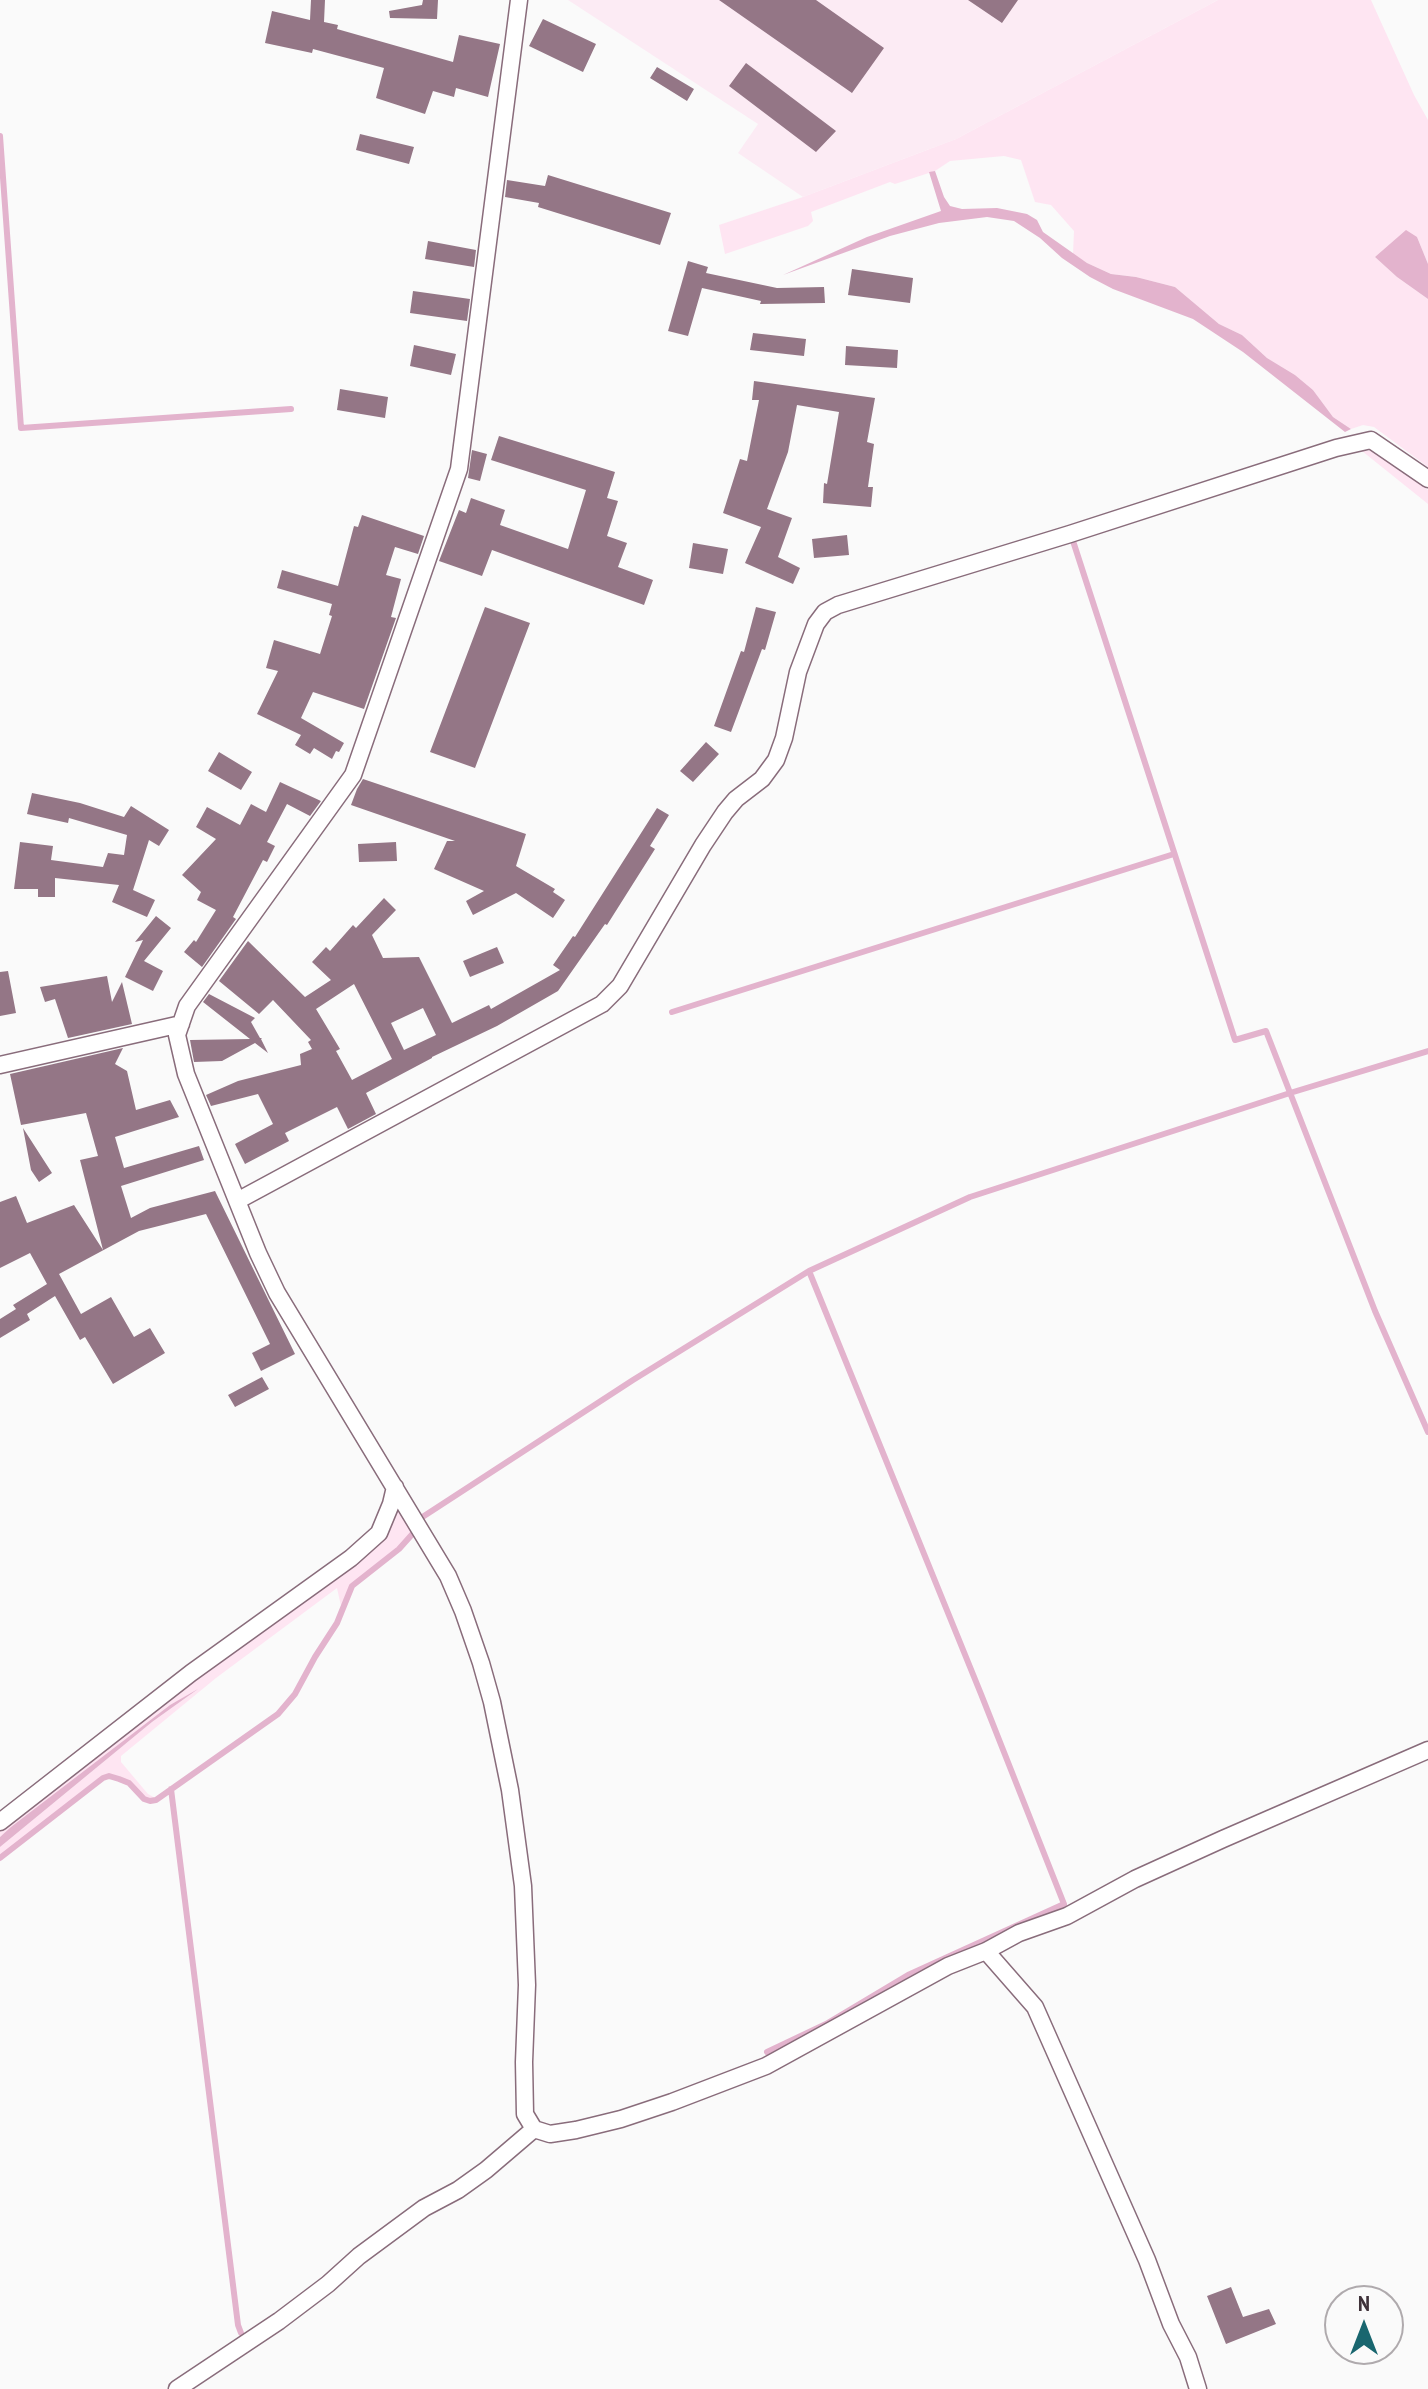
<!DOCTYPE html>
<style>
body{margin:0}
#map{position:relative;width:1428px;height:2389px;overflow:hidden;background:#fafafa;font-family:"PT Sans Narrow",sans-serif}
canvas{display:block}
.north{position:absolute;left:1324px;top:2285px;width:80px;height:80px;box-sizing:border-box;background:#fafafa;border:2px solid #afaaad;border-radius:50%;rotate:0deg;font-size:22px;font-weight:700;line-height:32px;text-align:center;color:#3f3239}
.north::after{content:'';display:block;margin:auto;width:28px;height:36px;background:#19666f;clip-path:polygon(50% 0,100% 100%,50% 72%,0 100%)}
</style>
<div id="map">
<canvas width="1428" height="2389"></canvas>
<div class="north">N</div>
</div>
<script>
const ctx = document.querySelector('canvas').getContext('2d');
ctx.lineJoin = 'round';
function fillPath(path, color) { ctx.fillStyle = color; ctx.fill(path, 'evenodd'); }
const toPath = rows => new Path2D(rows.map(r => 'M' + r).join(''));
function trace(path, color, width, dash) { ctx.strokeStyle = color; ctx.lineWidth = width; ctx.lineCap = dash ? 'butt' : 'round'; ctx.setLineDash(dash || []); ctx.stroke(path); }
fillPath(toPath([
 [568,0,1218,0,956,139,803,197,738,153,758,124]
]), '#fcebf4');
fillPath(toPath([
 [1218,0,1371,0,1414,95,1428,120,1428,264,1417,237,1375,257,1397,277,1428,299,1428,467,1374,427,1363,425,1351,429,1333,417,1313,390,1295,375,1267,358,1242,335,1219,324,1175,287,1136,277,1111,274,1087,263,1073,254,1074,231,1051,205,1035,202,1021,160,1004,156,950,161,935,171,895,184,890,182,811,212,813,221,808,226,725,254,719,225,803,197,956,139],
 [1377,450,1428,490,1428,504,1362,451],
 [398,1507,415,1528,398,1547,350,1585,341,1606,337,1588,216,1678,121,1756,121,1762,148,1794,155,1798,150,1799,145,1797,130,1781,108,1774,82,1791,0,1856,0,1847,152,1722,191,1694,170,1705,0,1837,0,1828,147,1712,377,1543,394,1522]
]), '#fee5f2');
fillPath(toPath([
 [935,171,944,197,950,206,962,209,997,208,1027,214,1037,220,1043,232,1087,263,1111,274,1136,277,1175,287,1219,324,1242,335,1267,358,1295,375,1313,390,1333,417,1351,429,1345,432,1243,352,1193,319,1113,289,1090,277,1062,258,1040,238,1014,221,987,217,939,223,890,236,783,275,867,237,941,211,929,172],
 [1406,230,1417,237,1428,264,1428,299,1397,277,1375,257],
 [198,1689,152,1722,0,1847,0,1837,11,1827,170,1705]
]), '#e3b3cd');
trace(toPath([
 [0,136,21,428,291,409],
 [1073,541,1235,1040,1266,1031,1375,1311,1428,1432],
 [672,1012,1174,854],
 [424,1516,633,1380,809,1271,970,1197,1290,1093,1428,1051],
 [171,1789,238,2325,241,2333],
 [0,1858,103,1778,109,1776,119,1779,129,1783,144,1799,150,1801,156,1800,278,1714,295,1694,315,1657,337,1623,352,1586,399,1549,416,1530],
 [767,2052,826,2024,908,1975,1064,1904,981,1694,809,1271]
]), '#e3b3cd', 6);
fillPath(toPath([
 [311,0,325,0,324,22,338,25,337,29,453,62,459,35,500,44,488,97,456,88,454,97,433,91,425,114,376,98,384,68,313,49,312,53,265,43,272,11,310,20],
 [423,0,438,0,437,19,390,18,389,11,422,5],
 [719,0,816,0,884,48,852,93],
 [968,0,1018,0,1002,23],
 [543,19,596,44,583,72,529,46],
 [746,63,836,131,816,152,729,86],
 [657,67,694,89,687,101,650,78],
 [360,134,414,147,409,164,356,150],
 [548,175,671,213,660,245,538,207,539,203,505,197,507,180,545,186],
 [428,241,476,250,474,267,425,259],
 [688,261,708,267,706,273,777,288,824,287,825,303,760,304,761,301,702,288,688,336,668,331],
 [852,269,913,278,910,303,848,295],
 [413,291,470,299,467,321,410,313],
 [753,333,806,339,804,356,750,350],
 [414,345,456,354,451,375,410,366],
 [846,346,898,350,897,368,845,365],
 [754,381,875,398,867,442,874,444,868,487,873,487,871,507,823,503,824,483,827,484,839,412,797,405,788,452,767,509,792,518,778,557,800,568,793,584,745,563,761,527,723,513,740,459,747,461,759,400,752,400],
 [340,389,388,397,385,418,337,410],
 [499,436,615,472,607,498,618,501,607,536,627,543,618,567,653,580,644,605,492,550,482,576,439,561,459,510,466,513,471,498,505,510,500,525,568,549,586,490,491,460],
 [472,450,487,454,480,481,468,478],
 [362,515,424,536,418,554,395,547,386,575,401,579,391,617,396,618,364,709,313,692,301,718,344,743,339,752,336,751,332,759,314,748,310,754,295,745,301,735,257,714,278,671,266,668,274,640,320,654,332,616,329,615,332,604,277,588,282,570,338,586,354,526,358,527],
 [847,535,849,555,814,558,812,539],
 [693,543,728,549,723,574,689,568],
 [485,607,530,623,475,768,430,752],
 [756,607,776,612,765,650,762,649,731,732,714,726,741,651,744,652],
 [706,742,719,754,693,782,680,771],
 [219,752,252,772,241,790,208,771],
 [363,779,526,834,516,866,555,889,553,892,565,900,553,918,516,893,473,915,466,901,484,891,434,869,447,841,455,841,351,805,357,789],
 [280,782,321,801,310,816,287,804,267,842,275,846,267,862,263,860,233,917,236,919,202,967,184,952,194,940,196,942,216,910,197,900,201,892,182,875,216,839,196,827,207,807,240,825,251,804,266,812],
 [32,793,80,803,124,817,131,806,169,830,159,846,149,840,133,890,155,900,147,917,112,902,119,885,55,878,55,897,38,897,38,889,14,889,20,842,53,846,51,860,103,867,108,853,124,855,127,835,69,818,68,823,27,814],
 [657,808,669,815,650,846,655,849,607,925,605,924,558,991,497,1026,432,1057,432,1058,366,1093,376,1114,348,1129,337,1107,285,1133,289,1141,245,1164,235,1144,273,1124,258,1094,211,1106,206,1095,238,1081,301,1065,300,1054,312,1049,308,1042,311,1040,273,1000,259,1014,219,981,248,941,305,997,331,980,312,962,326,947,330,951,353,925,356,928,384,898,396,910,372,935,383,958,419,957,452,1023,489,1005,491,1009,560,970,553,965,573,936,575,937],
 [354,984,392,1059,352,1080,336,1051,340,1049,316,1009],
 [423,1008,436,1035,404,1050,391,1023],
 [396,842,397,861,359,862,358,844],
 [156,916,171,928,144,961,163,971,153,991,125,977,143,940,135,942],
 [497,947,504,963,470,977,463,961],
 [8,971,16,1013,0,1016,0,972],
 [107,976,112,1002,122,982,132,1024,68,1038,55,999,45,1002,40,987],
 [209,994,255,1018,251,1022,260,1038,262,1038,261,1039,268,1053,255,1043,222,1061,194,1062,190,1040,250,1039,203,1002],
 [123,1048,115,1064,127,1071,136,1110,170,1100,179,1117,115,1137,124,1168,199,1146,204,1160,121,1186,131,1218,150,1208,215,1191,295,1354,261,1371,252,1353,270,1344,206,1214,139,1231,59,1274,81,1314,111,1297,134,1337,150,1328,165,1353,113,1384,85,1337,80,1340,55,1296,27,1314,30,1320,0,1338,0,1319,16,1309,13,1305,47,1284,30,1253,0,1268,0,1202,16,1196,27,1223,74,1205,103,1250,80,1160,98,1156,86,1113,21,1125,10,1074],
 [23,1128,52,1173,39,1182,31,1170],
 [262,1377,269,1389,235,1407,228,1395],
 [1231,2287,1243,2317,1269,2309,1276,2324,1226,2344,1207,2296]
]), '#947686');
const street = toPath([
 [519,0,459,469,353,775,187,1006,177,1035,186,1074,258,1253,277,1293,448,1576,463,1611,481,1663,492,1702,510,1790,523,1886,527,1985,524,2062,525,2114,534,2129,550,2134,576,2130,621,2119,672,2102,766,2066,948,1966,986,1951,1019,1933,1067,1916,1135,1879,1223,1839,1428,1750],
 [0,1065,181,1024],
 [237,1201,602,1004,620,986,703,845,725,812,736,799,762,779,776,760,784,738,798,672,816,624,825,612,838,605,1070,534,1336,448,1371,440,1428,479],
 [0,1822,191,1673,351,1558,379,1533,391,1504,395,1487],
 [986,1951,1035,2007,1147,2260,1171,2324,1188,2357,1198,2389],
 [177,2389,279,2321,328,2284,359,2256,424,2208,458,2190,486,2170,534,2129]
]);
trace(street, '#896c7b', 19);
trace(street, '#fff', 16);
</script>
